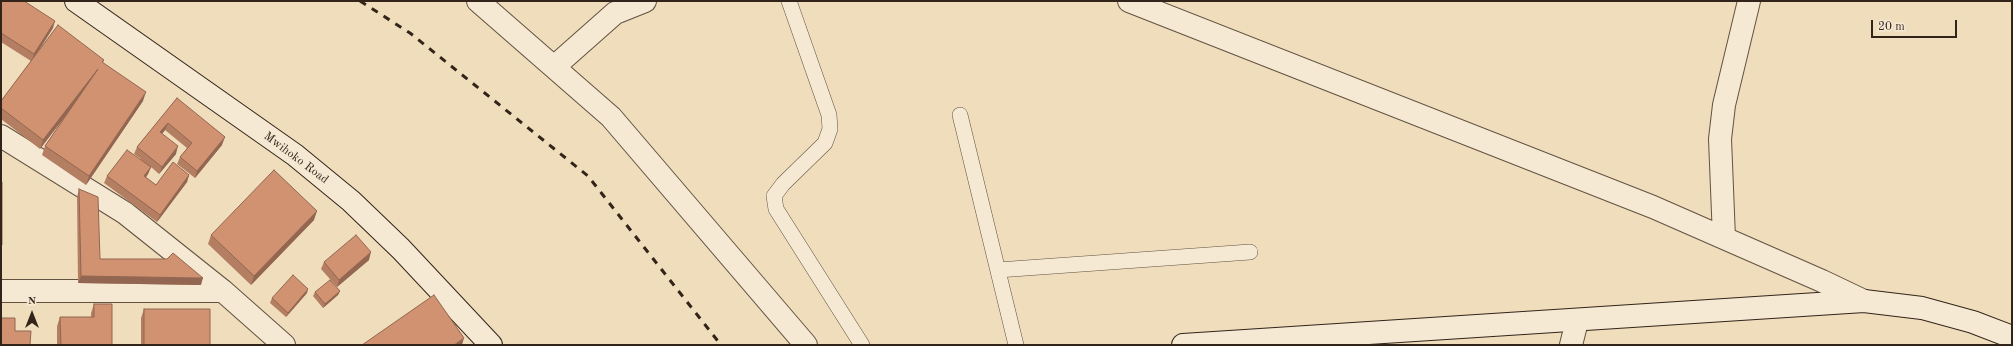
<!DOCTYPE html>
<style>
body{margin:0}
#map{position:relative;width:2013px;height:346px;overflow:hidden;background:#efddbc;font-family:"Old Standard TT",serif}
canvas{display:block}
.frame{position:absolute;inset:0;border:2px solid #33241a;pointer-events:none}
.north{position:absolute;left:12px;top:294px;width:40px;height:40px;-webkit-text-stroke:3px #f5e9d3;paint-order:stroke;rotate:0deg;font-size:11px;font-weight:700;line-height:16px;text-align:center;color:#33241a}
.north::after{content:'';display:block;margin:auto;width:14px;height:18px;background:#33241a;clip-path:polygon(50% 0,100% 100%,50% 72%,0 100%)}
.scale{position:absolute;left:1871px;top:20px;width:86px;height:18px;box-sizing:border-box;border:2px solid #33241a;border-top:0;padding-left:5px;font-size:12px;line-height:14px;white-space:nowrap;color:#33241a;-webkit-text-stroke:3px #f5e9d3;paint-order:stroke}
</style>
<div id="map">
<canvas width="2013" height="346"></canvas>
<div class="frame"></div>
<div class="north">N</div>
<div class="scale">20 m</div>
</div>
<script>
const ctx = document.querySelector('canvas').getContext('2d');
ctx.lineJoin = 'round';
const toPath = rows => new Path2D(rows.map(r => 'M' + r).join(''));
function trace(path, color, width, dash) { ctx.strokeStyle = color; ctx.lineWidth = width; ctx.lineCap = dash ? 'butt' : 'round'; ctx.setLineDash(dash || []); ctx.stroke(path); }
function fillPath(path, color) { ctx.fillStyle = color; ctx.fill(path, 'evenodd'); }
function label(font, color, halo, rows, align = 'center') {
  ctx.font = font + ' "Old Standard TT",serif'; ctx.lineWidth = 3; ctx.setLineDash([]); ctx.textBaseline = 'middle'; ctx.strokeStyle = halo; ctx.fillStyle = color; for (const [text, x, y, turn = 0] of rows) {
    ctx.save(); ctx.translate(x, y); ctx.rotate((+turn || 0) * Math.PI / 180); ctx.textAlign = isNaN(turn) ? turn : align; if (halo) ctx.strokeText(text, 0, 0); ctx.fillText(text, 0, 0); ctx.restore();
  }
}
const lane = toPath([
 [789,1,829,115,830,129,825,143,783,184,774,196,776,209,862,345],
 [960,115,1016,345],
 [998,270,1250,252]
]);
const street = toPath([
 [478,1,611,117,806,345],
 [1129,1,1653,207,1822,281,1864,301],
 [554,67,615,13,645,1],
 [1,136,125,213,223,291,284,345],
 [1724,238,1720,139,1724,105,1749,1],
 [1,291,223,291],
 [1571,345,1577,321]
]);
const secondary = toPath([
 [76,1,295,155,351,201,401,249,491,345],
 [1183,345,1864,301,1922,308,1973,322,2012,337]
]);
trace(lane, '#625242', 16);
trace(street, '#625242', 24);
trace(secondary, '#33241a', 24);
trace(lane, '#f5e9d3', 15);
trace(street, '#f5e9d3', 22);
trace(secondary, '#f5e9d3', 22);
trace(toPath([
 [360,1,410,33,588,176,721,345]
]), '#33241a', 3, [7, 7]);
fillPath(toPath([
 [1,3,53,28,35,56,104,60,103,63,143,101,86,185,42,155,45,146,70,109,40,149,1,119,1,101,31,61,1,42],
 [177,98,222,145,195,178,177,164,180,157,187,148,165,130,162,134,176,154,159,174,151,167,148,174,146,177,156,185,189,175,187,182,157,222,104,183,107,176,141,159,134,154,137,147],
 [79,189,100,259,201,285,78,283,77,197],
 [314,220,251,285,208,244,211,235],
 [369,260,337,287,321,269,324,262],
 [340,291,338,295,323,308,313,296,315,292],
 [307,293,286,317,270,303,272,298],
 [94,304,112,345,57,345,57,326,60,317,91,317,91,313],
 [144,309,210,345,141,345,141,318]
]), '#b47e62');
fillPath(toPath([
 [55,21,53,28,32,61,34,54],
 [98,69,95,78,40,149,43,140],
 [146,92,143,101,86,185,89,176],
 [168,123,165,130,158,139,160,132],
 [225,137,222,145,195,178,197,171],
 [178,146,176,154,159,174,162,167],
 [151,167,148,174,142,183,144,176],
 [189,175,187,182,157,222,160,215],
 [317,211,314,220,251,285,254,276],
 [371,252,369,260,337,287,339,280],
 [81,276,203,278,201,285,78,283],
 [308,289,307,293,286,317,288,313],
 [340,291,338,295,323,308,325,304],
 [464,338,462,345,454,345]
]), '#926650');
const building = toPath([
 [2,1,24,1,55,21,34,54,1,33,1,3,2,1],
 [58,25,104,60,102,62,146,92,89,176,45,146,98,69,43,140,1,108,1,101,58,25],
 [177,98,225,137,197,171,180,157,192,143,168,123,160,132,178,146,162,167,137,147,177,98],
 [127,150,151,167,144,176,156,185,173,162,189,175,160,215,107,176,127,150],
 [274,170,317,211,254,276,211,235,274,170],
 [1,182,2,182,2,245,1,245,1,182],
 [79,189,98,197,100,259,167,259,173,253,203,278,81,276,79,189],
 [356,235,371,252,339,280,324,262,356,235],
 [293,275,308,289,288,313,272,298,293,275],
 [330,280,340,291,325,304,315,292,330,280],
 [434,295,464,338,454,345,362,345,434,295],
 [94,304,112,304,112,345,61,345,60,317,94,317,94,304],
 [144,309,210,309,210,345,144,345,144,309],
 [1,318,15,318,15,331,31,331,30,345,1,345,1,318]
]);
fillPath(building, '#d19272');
trace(building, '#926650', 1);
label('12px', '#33241a', '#f5e9d3', [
 ["Mwihoko Road",296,158,37]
]);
</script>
